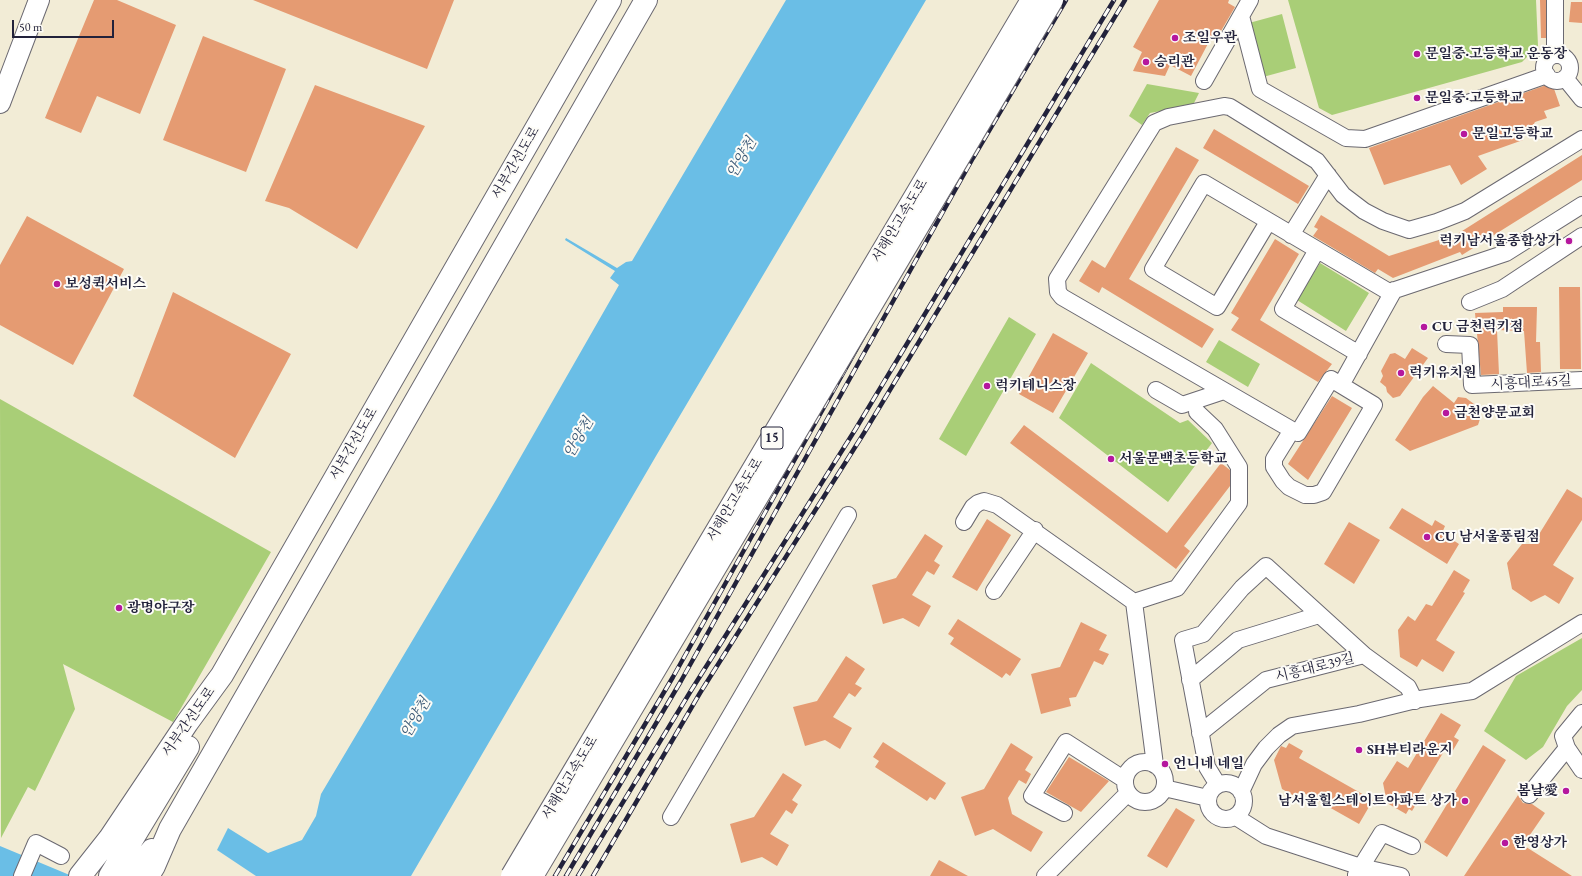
<!DOCTYPE html>
<meta charset="utf-8">
<style>
body{margin:0}
#map{position:relative;width:1582px;height:876px;overflow:hidden;background:#f2ecd6;font-family:"EB Garamond",serif}
canvas{display:block}
.scale{position:absolute;left:12px;top:20px;width:102px;height:18px;box-sizing:border-box;border:2px solid #22223b;border-top:0;padding-left:5px;font-size:12px;line-height:14px;white-space:nowrap;color:#22223b;-webkit-text-stroke:3px #fdfcf7;paint-order:stroke}
</style>
<div id="map">
<canvas width="1582" height="876"></canvas>
<div class="scale">50 m</div>
</div>
<script>
const ctx = document.querySelector('canvas').getContext('2d');
ctx.lineJoin = 'round';
function fillPath(path, color) { ctx.fillStyle = color; ctx.fill(path, 'evenodd'); }
const toPath = rows => new Path2D(rows.map(r => 'M' + r).join(''));
function trace(path, color, width, dash) { ctx.strokeStyle = color; ctx.lineWidth = width; ctx.lineCap = dash ? 'butt' : 'round'; ctx.setLineDash(dash || []); ctx.stroke(path); }
function label(font, color, halo, rows, align = 'center') {
  ctx.font = font + ' "EB Garamond","Noto Serif KR",serif'; ctx.lineWidth = 4; ctx.setLineDash([]); ctx.textBaseline = 'middle'; ctx.strokeStyle = halo; ctx.fillStyle = color; for (const [text, x, y, turn = 0] of rows) {
    ctx.save(); ctx.translate(x, y); ctx.rotate((+turn || 0) * Math.PI / 180); ctx.textAlign = isNaN(turn) ? turn : align; if (halo) ctx.strokeText(text, 0, 0); ctx.fillText(text, 0, 0); ctx.restore();
  }
}
fillPath(toPath([
 [1288,0,1536,0,1538,46,1522,62,1332,115,1319,108],
 [1282,14,1296,68,1263,77,1249,23],
 [1147,84,1199,93,1193,105,1150,113,1142,125,1129,116],
 [1320,263,1369,293,1346,331,1297,300],
 [1009,317,1036,334,966,456,939,439],
 [1219,340,1260,364,1248,387,1206,362],
 [1091,363,1180,423,1188,420,1212,443,1168,502,1059,418],
 [0,399,271,552,173,722,63,664,75,709,35,791,28,787,1,838],
 [1582,638,1582,690,1567,706,1543,747,1526,760,1484,731,1516,676]
]), '#a9ce77');
fillPath(toPath([
 [786,0,926,0,656,456,411,876,256,876,217,850,228,828,268,853,302,840,316,816,321,794,496,500,619,285,610,278,615,271,565,240,566,238,617,268,626,262,632,261],
 [0,846,72,876,0,876]
]), '#6abee6');
fillPath(toPath([
 [94,0,117,0,176,25,140,114,97,96,81,133,45,118],
 [253,0,454,0,427,69],
 [1159,0,1229,0,1228,3,1235,7,1217,38,1212,36,1191,76,1170,65,1165,76,1133,71,1142,52,1133,47],
 [1540,0,1546,0,1546,38,1541,38],
 [1571,2,1582,2,1582,23,1569,22],
 [203,36,286,69,246,172,163,140],
 [1552,83,1560,106,1544,111,1547,118,1535,122,1529,133,1522,135,1523,140,1478,156,1487,169,1461,185,1450,165,1384,185,1369,148],
 [315,85,425,126,357,249,289,208,265,201],
 [1214,129,1309,186,1298,204,1203,148],
 [1176,147,1199,160,1129,279,1214,329,1202,348,1102,287,1099,293,1079,281,1092,260,1105,268],
 [1582,155,1582,180,1462,255,1460,252,1393,278,1378,269,1375,273,1313,236,1318,229,1314,227,1321,215,1389,256,1439,240,1440,245],
 [27,216,124,269,73,365,0,325,0,265],
 [1275,239,1299,254,1260,320,1332,364,1318,382,1231,330,1239,318,1231,313],
 [1559,287,1580,287,1581,369,1560,369],
 [173,292,291,354,235,458,133,396],
 [1503,307,1537,307,1536,342,1540,342,1541,372,1527,373,1524,331,1497,330,1499,374,1481,375,1475,313,1503,312],
 [1053,333,1088,353,1053,413,1019,394],
 [1412,348,1428,358,1400,396,1393,398,1387,392,1386,387,1380,382,1383,376,1381,371,1390,354,1395,353,1405,359],
 [1433,386,1454,403,1458,397,1466,398,1478,407,1480,419,1478,425,1410,451,1395,440,1423,397],
 [1332,396,1352,408,1308,480,1288,464],
 [1024,425,1167,533,1221,463,1230,470,1230,486,1184,546,1190,551,1176,569,1010,443],
 [1567,489,1582,498,1582,520,1553,565,1574,578,1559,604,1545,595,1531,602,1512,589,1507,563,1522,544,1533,544],
 [1402,508,1432,526,1435,520,1445,526,1442,533,1459,544,1447,564,1389,528],
 [987,519,1011,535,977,591,952,577],
 [1349,522,1380,540,1354,584,1324,564],
 [925,534,943,546,934,561,940,565,934,575,927,571,912,595,931,606,919,627,903,618,883,624,872,585,896,578],
 [1454,570,1470,580,1463,592,1465,593,1436,640,1455,652,1443,672,1422,659,1417,667,1400,657,1398,630,1408,616,1415,621,1426,604,1432,606],
 [958,619,1021,659,1010,676,1006,673,1002,678,950,644,954,638,948,634],
 [1081,622,1107,635,1099,650,1109,654,1103,665,1094,661,1076,697,1069,698,1071,706,1041,714,1031,674,1060,667],
 [846,656,865,669,855,684,862,688,855,697,849,693,833,717,852,728,840,749,825,740,805,746,793,707,817,701],
 [1441,713,1461,725,1454,737,1459,740,1452,752,1446,748,1417,796,1420,798,1412,811,1409,809,1406,814,1387,803,1383,783,1397,761,1408,768],
 [883,742,946,783,935,800,930,797,927,801,875,767,879,761,873,757],
 [1011,743,1033,757,1025,770,1031,774,1026,784,1019,780,1008,798,1012,814,1043,832,1031,852,993,829,975,836,961,797,984,789],
 [1289,743,1303,751,1299,758,1373,800,1359,824,1304,793,1300,799,1282,789,1274,760,1281,746,1286,748],
 [1483,745,1506,760,1447,857,1424,842],
 [1069,757,1109,781,1081,812,1046,792],
 [783,773,802,785,792,800,798,804,792,814,786,810,770,834,789,845,777,866,762,857,741,863,730,824,754,817],
 [1518,795,1523,803,1532,804,1545,813,1523,845,1572,876,1464,876],
 [1176,808,1195,820,1167,868,1147,856],
 [939,860,968,876,930,876]
]), '#e59b72');
const minor = toPath([
 [1241,16,1260,89,1346,138,1365,139,1547,75],
 '1544 68a13 13 0 1 1 26 0a13 13 0 1 1-26 0Z',
 [1555,55,1555,0],
 [1565,78,1582,99],
 [1204,81,1250,0],
 [1268,222,1217,307,1153,269,1204,183,1389,292,1506,253,1582,205],
 [1291,235,1328,175],
 [1317,250,1283,309,1359,354],
 [1470,302,1502,289,1582,236],
 [1446,344,1470,345,1472,385,1582,380],
 [1341,385,1394,290],
 [1156,390,1182,405,1224,391],
 [1292,430,1298,433,1331,379,1374,405,1323,492,1314,495,1305,495,1289,487,1283,481,1274,467,1274,459,1292,430,1062,297,1058,292,1057,279,1154,123,1168,117,1224,106,1230,107,1317,161,1343,195,1364,211,1383,221,1409,230,1437,222,1465,211,1582,139],
 [964,522,973,507,978,503,984,501,997,505,1134,602,1155,765],
 [994,591,1035,530],
 [1134,602,1177,588,1239,503,1239,467,1215,429,1197,412],
 [1190,680,1238,640,1319,615],
 [1582,713,1563,736,1567,748,1582,770],
 [1200,733,1266,680,1364,655],
 '1125 782a20 20 0 1 1 40 0a20 20 0 1 1-40 0Z',
 '1208 801a18 18 0 1 1 36 0a18 18 0 1 1-36 0Z',
 [1218,785,1207,767,1183,640,1203,634,1242,588,1266,566,1364,655,1408,687,1415,701],
 [1164,788,1208,798],
 [1241,792,1254,764,1266,748,1279,735,1292,726,1359,714,1420,699,1472,691,1582,623],
 [1529,795,1567,748],
 [1064,813,1032,796,1066,742,1125,780],
 [671,817,848,515],
 [1236,817,1266,836,1361,867,1401,876],
 [1356,875,1382,833,1412,846],
 [22,876,36,843,61,856],
 [1045,876,1128,793]
]);
const major = toPath([
 [0,103,39,0]
]);
const highway = toPath([
 [80,876,110,838,187,723,222,675,610,0],
 [110,876,188,747],
 [130,876,152,850],
 [148,876,154,866,170,829,646,0]
]);
trace(minor, '#6b6971', 18);
trace(major, '#6b6971', 22);
trace(highway, '#6b6971', 24);
trace(minor, '#fff', 16);
trace(major, '#fff', 20);
trace(highway, '#fff', 22);
const rail = toPath([
 [555,876,673,677,968,150,1057,0],
 [566,876,681,681,973,158,1066,0],
 [578,876,692,689,855,430,1114,0],
 [593,876,700,693,864,433,1125,0]
]);
trace(rail, '#22223b', 4.5);
trace(rail, '#fdfcf7', 3, [9]);
const highwayBridge = toPath([
 [512,876,1032,0],
 [532,876,1052,0]
]);
trace(highwayBridge, '#6b6971', 24, []);
trace(highwayBridge, '#fff', 22);
for (const [x, y, r, color] of [
 [1175,38,4,"#b5179e"],
 [1417,54,4,"#b5179e"],
 [1146,62,4,"#b5179e"],
 [1417,98,4,"#b5179e"],
 [1464,134,4,"#b5179e"],
 [1569,241,4,"#b5179e"],
 [57,284,4,"#b5179e"],
 [1424,327,4,"#b5179e"],
 [1401,373,4,"#b5179e"],
 [987,386,4,"#b5179e"],
 [1446,413,4,"#b5179e"],
 [1111,459,4,"#b5179e"],
 [1427,537,4,"#b5179e"],
 [119,608,4,"#b5179e"],
 [1359,750,4,"#b5179e"],
 [1165,764,4,"#b5179e"],
 [1566,791,4,"#b5179e"],
 [1465,801,4,"#b5179e"],
 [1505,843,4,"#b5179e"]
]) { const dot = new Path2D(); dot.arc(x, y, r, 0, 2 * Math.PI); ctx.fillStyle = color; ctx.fill(dot); trace(dot, '#fdfcf7', 1.5); }
for (const [x, y, w] of [
 [772,438,22]
]) { const box = new Path2D(); box.roundRect(x - w / 2, y - 11, w, 22, 3); ctx.fillStyle = '#fdfcf7'; ctx.fill(box); trace(box, '#22223b', 1); }
label('bold 13px', '#22223b', null, [
 ["15",772,438]
]);
label('bold 14px', '#22223b', '#fdfcf7', [
 ["조일우관",1183,38],
 ["문일중·고등학교 운동장",1425,54],
 ["승리관",1154,62],
 ["문일중·고등학교",1425,98],
 ["문일고등학교",1472,134],
 ["럭키남서울종합상가",1561,241,"right"],
 ["보성퀵서비스",65,284],
 ["CU 금천럭키점",1432,327],
 ["럭키유치원",1409,373],
 ["럭키테니스장",995,386],
 ["금천양문교회",1454,413],
 ["서울문백초등학교",1119,459],
 ["CU 남서울풍림점",1435,537],
 ["광명야구장",127,608],
 ["SH뷰티라운지",1367,750],
 ["언니네 네일",1173,764],
 ["봄날愛",1558,791,"right"],
 ["남서울힐스테이트아파트 상가",1457,801,"right"],
 ["한영상가",1513,843]
], 'left');
label('14px', '#22223b', '#fdfcf7', [
 ["서부간선도로",516,163,-60],
 ["서해안고속도로",900,221,-59],
 ["시흥대로45길",1531,383,-3],
 ["서부간선도로",354,444,-60],
 ["서해안고속도로",735,500,-59],
 ["시흥대로39길",1315,668,-14],
 ["서부간선도로",189,722,-55],
 ["서해안고속도로",570,778,-59]
]);
label('italic 15px', '#3b5977', '#fdfcf7', [
 ["안양천",742,158,-60],
 ["안양천",579,438,-60],
 ["안양천",416,718,-60]
]);
</script>
